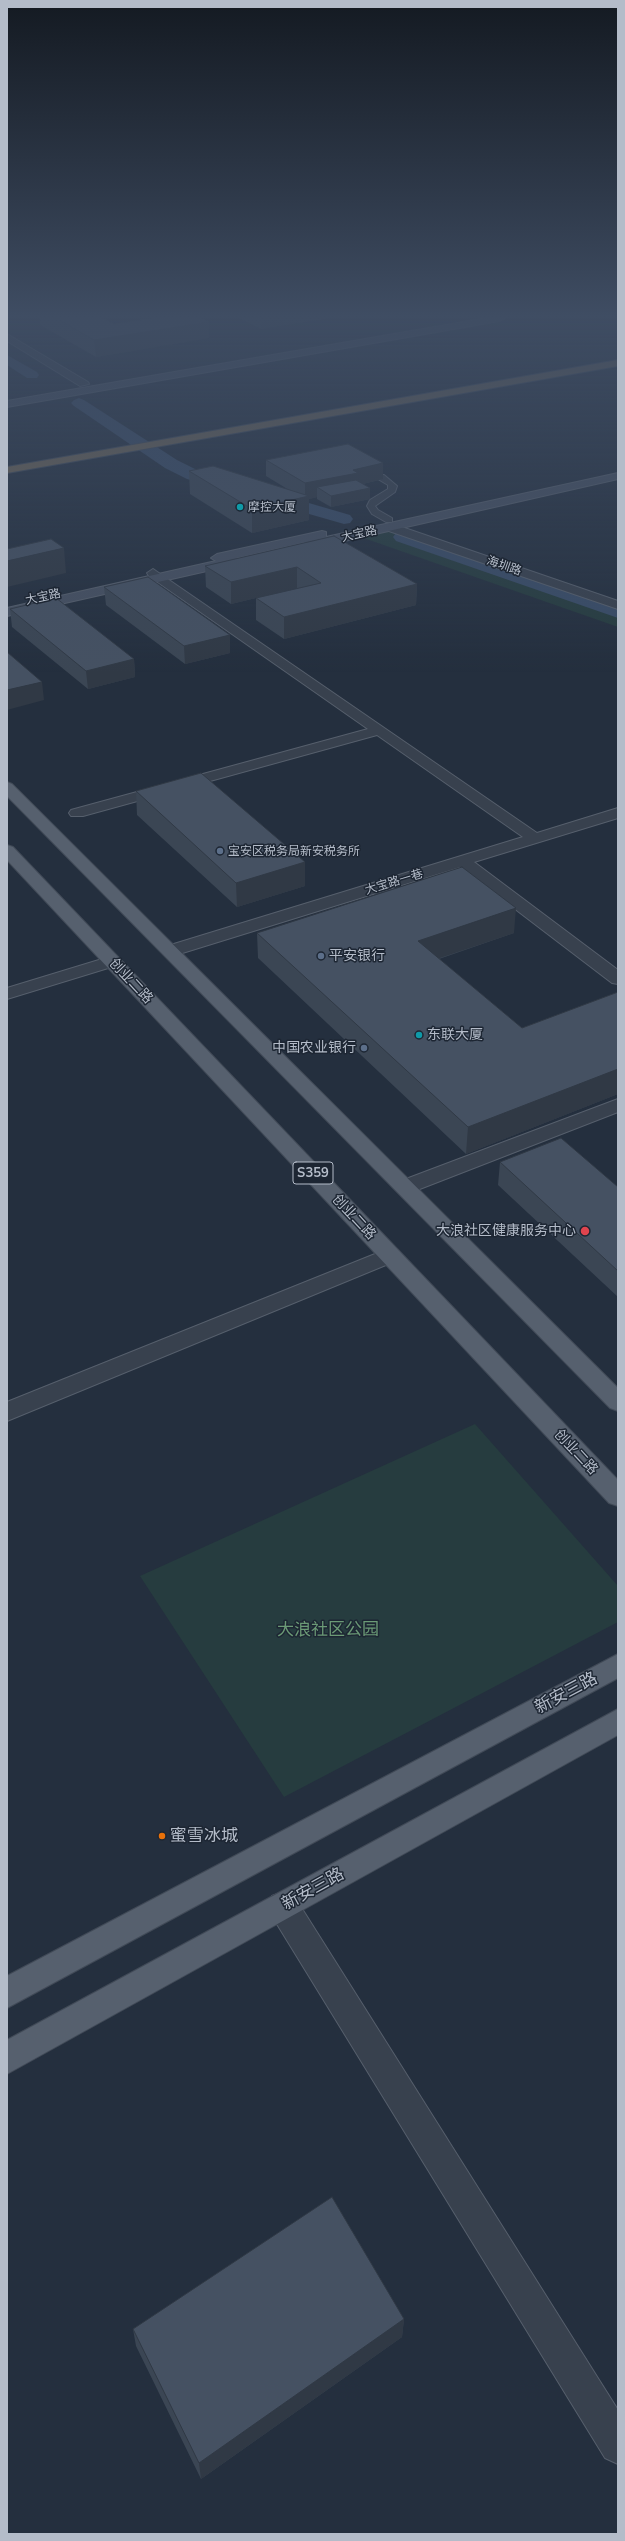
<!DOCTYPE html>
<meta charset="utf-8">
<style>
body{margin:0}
#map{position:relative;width:625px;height:2541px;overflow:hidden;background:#242f3e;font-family:Mulish,sans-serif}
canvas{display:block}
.frame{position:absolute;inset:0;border:8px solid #b4bcc9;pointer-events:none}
</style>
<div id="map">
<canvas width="625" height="2541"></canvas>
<div class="frame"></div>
</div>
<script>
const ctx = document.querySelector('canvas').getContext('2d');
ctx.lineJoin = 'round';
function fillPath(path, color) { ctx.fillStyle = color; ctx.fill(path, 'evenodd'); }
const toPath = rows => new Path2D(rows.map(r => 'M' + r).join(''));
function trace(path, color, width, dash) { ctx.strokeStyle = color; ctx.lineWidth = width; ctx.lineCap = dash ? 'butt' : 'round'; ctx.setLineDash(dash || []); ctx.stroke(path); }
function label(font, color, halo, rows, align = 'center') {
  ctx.font = font + ' Mulish,"Noto Sans SC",sans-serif'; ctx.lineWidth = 3; ctx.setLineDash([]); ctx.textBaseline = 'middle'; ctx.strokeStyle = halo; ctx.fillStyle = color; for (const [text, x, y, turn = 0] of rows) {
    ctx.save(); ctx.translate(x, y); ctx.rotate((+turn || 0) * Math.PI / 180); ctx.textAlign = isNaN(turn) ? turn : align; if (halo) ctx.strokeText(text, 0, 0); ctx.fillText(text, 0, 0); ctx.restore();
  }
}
fillPath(toPath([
 [390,527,618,603,618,627,355,535],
 [475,1424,618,1586,618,1622,284,1797,140,1576]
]), '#263c3f');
fillPath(toPath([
 [7,355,37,372,39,375,37,378,27,378,7,365,7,355],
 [79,398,84,400,177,460,199,471,350,515,353,519,350,523,344,524,187,479,165,468,74,406,71,403,74,400,79,398],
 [402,532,618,605,618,618,396,541,393,537,396,533,402,532]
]), '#394c67');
const service = toPath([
 [378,475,384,475,397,486,395,492,375,506,378,510,392,518,392,522,386,522,372,514,367,506,370,500,388,489,388,485,378,479,378,475]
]);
const minor = toPath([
 [7,334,88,382,89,384,80,386,7,341,7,334],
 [153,569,537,833,618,808,618,818,474,862,618,970,618,984,612,983,460,867,176,955,164,955,161,951,164,947,523,837,377,735,83,816,71,816,69,813,71,810,368,729,149,576,147,573,153,569],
 [112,956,118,957,121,961,118,965,7,999,7,988,112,956],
 [618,1099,618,1112,412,1192,405,1194,398,1192,395,1187,398,1182,618,1099],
 [390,1248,398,1250,401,1255,398,1260,7,1421,7,1402,390,1248],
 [283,1892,294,1896,618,2410,618,2464,605,2458,272,1916,268,1906,272,1896,283,1892]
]);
const tertiary = toPath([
 [390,523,618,601,618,609,386,530,384,527,390,523]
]);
const secondary = toPath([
 [486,318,505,318,500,321,7,407,7,401,486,318],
 [618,473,618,479,309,549,305,548,303,545,305,542,236,558,240,561,238,564,7,616,7,608,216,561,211,558,217,554,322,531,326,532,326,537,618,473]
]);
const primary = toPath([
 [7,782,12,784,618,1388,618,1411,610,1408,7,796,7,782],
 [7,845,13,847,618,1480,618,1506,609,1503,7,860,7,845],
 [618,1654,618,1678,7,2008,7,1976,618,1654],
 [618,1709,618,1735,7,2074,7,2040,618,1709]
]);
const motorway = toPath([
 [618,360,618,366,7,473,7,467,618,360]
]);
trace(service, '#565f6c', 2);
trace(minor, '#565f6c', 2);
trace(tertiary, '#565f6c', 2);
trace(secondary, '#565f6c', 2);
trace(primary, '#414a57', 2);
trace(motorway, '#434c59', 2);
fillPath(service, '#38414e');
fillPath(minor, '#38414e');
fillPath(tertiary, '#38414e');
fillPath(secondary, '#465061');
fillPath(primary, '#56606e');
fillPath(motorway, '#746855');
fillPath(toPath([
 [40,318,102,318,114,324,209,322,209,338,96,357,40,325],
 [239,318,329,318,261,329],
 [266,460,383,479,363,484,370,488,370,499,331,507,317,499,317,497,309,499,309,520,252,533,190,494,189,471,289,490,266,476],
 [334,536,417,584,416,605,284,639,256,620,256,598,298,589,297,588,231,604,206,587,205,566],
 [104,587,230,653,185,664,106,605],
 [10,609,134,659,135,677,88,689,12,627],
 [136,791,305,862,305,886,237,907,137,815],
 [257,933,514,933,439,959,522,1028,618,992,618,1094,466,1154,258,958],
 [500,1162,618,1187,618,1297,498,1185],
 [404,2319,402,2337,201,2479,136,2346,133,2329]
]), '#3b4654');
fillPath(toPath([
 [261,318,329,318,261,329],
 [209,322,209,338,96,357,94,340],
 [383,463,383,479,358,485,317,487,317,497,309,499,309,520,252,533,252,509,305,497,305,483,353,470],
 [370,488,370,499,331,507,331,496],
 [64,548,66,573,7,587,7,561],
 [297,567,297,588,231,604,231,582],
 [417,584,416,605,284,639,284,617],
 [230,635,230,653,185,664,184,646],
 [134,659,135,677,88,689,86,671],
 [42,682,44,700,7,710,7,690],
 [305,862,305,886,237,907,236,883],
 [516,908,514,933,416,966,418,941],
 [618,1069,618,1094,466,1154,468,1127],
 [404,2319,402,2337,201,2479,199,2463]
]), '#303945');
const building = toPath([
 [56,318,102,318,114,324,154,318,201,318,209,322,94,340,56,318],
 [348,444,383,463,353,470,358,473,305,483,266,460,348,444],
 [213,466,309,496,252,509,189,471,213,466],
 [356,480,370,488,331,496,317,487,356,480],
 [334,536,417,584,284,617,256,598,321,583,297,567,231,582,205,566,334,536],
 [51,539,64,548,7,561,7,549,51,539],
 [148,577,230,635,184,646,104,587,148,577],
 [56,598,134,659,86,671,10,609,56,598],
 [7,652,42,682,7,690,7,652],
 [201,773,305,862,236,883,136,791,201,773],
 [462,867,516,908,418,941,522,1028,618,992,618,1069,468,1127,257,933,462,867],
 [561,1138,618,1187,618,1271,500,1162,561,1138],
 [332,2197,404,2319,199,2463,133,2329,332,2197]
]);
fillPath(building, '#455162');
trace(building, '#303945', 1);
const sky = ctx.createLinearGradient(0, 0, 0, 673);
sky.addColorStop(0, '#141a22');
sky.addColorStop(0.47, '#3f4d63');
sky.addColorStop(1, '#3f4d6300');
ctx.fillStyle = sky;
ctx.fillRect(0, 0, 625, 673);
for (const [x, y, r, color] of [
 [240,507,4,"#0f9aa8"],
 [220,851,4,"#5c6f8a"],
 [321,956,4,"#5c6f8a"],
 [419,1035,4,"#0f9aa8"],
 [364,1048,4,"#5c6f8a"],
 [585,1231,5,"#e0444e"],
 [162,1836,4,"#e8710a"]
]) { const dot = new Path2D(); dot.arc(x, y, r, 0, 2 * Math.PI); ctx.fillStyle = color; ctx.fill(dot); trace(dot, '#1d2633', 1.5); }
label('12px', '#b4bcc9', '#1d2633', [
 ["摩控大厦",248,507],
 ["宝安区税务局新安税务所",228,851]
], 'left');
label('12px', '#b4bcc9', '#1d2633', [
 ["大宝路",359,534,-13],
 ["海圳路",504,566,19],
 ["大宝路",43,597,-12],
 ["大宝路一巷",394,882,-17]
]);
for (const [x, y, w] of [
 [313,1173,40]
]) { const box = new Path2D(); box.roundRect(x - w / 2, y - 11, w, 22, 3); ctx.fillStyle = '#1d2633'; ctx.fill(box); trace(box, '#b4bcc9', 1); }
label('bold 13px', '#b4bcc9', null, [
 ["S359",313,1173]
]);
label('14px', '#b4bcc9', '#1d2633', [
 ["平安银行",329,956],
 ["东联大厦",427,1035],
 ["中国农业银行",356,1048,"right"],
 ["大浪社区健康服务中心",576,1231,"right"]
], 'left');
label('14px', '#b4bcc9', '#1d2633', [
 ["创业二路",131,981,47],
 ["创业二路",354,1217,47],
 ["创业二路",576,1452,47]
]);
label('17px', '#6b9a76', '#1d2633', [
 ["大浪社区公园",328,1630]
]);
label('17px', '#b4bcc9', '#1d2633', [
 ["新安三路",566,1693,-28],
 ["新安三路",313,1889,-29]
]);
label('17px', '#b4bcc9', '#1d2633', [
 ["蜜雪冰城",170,1836]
], 'left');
</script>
